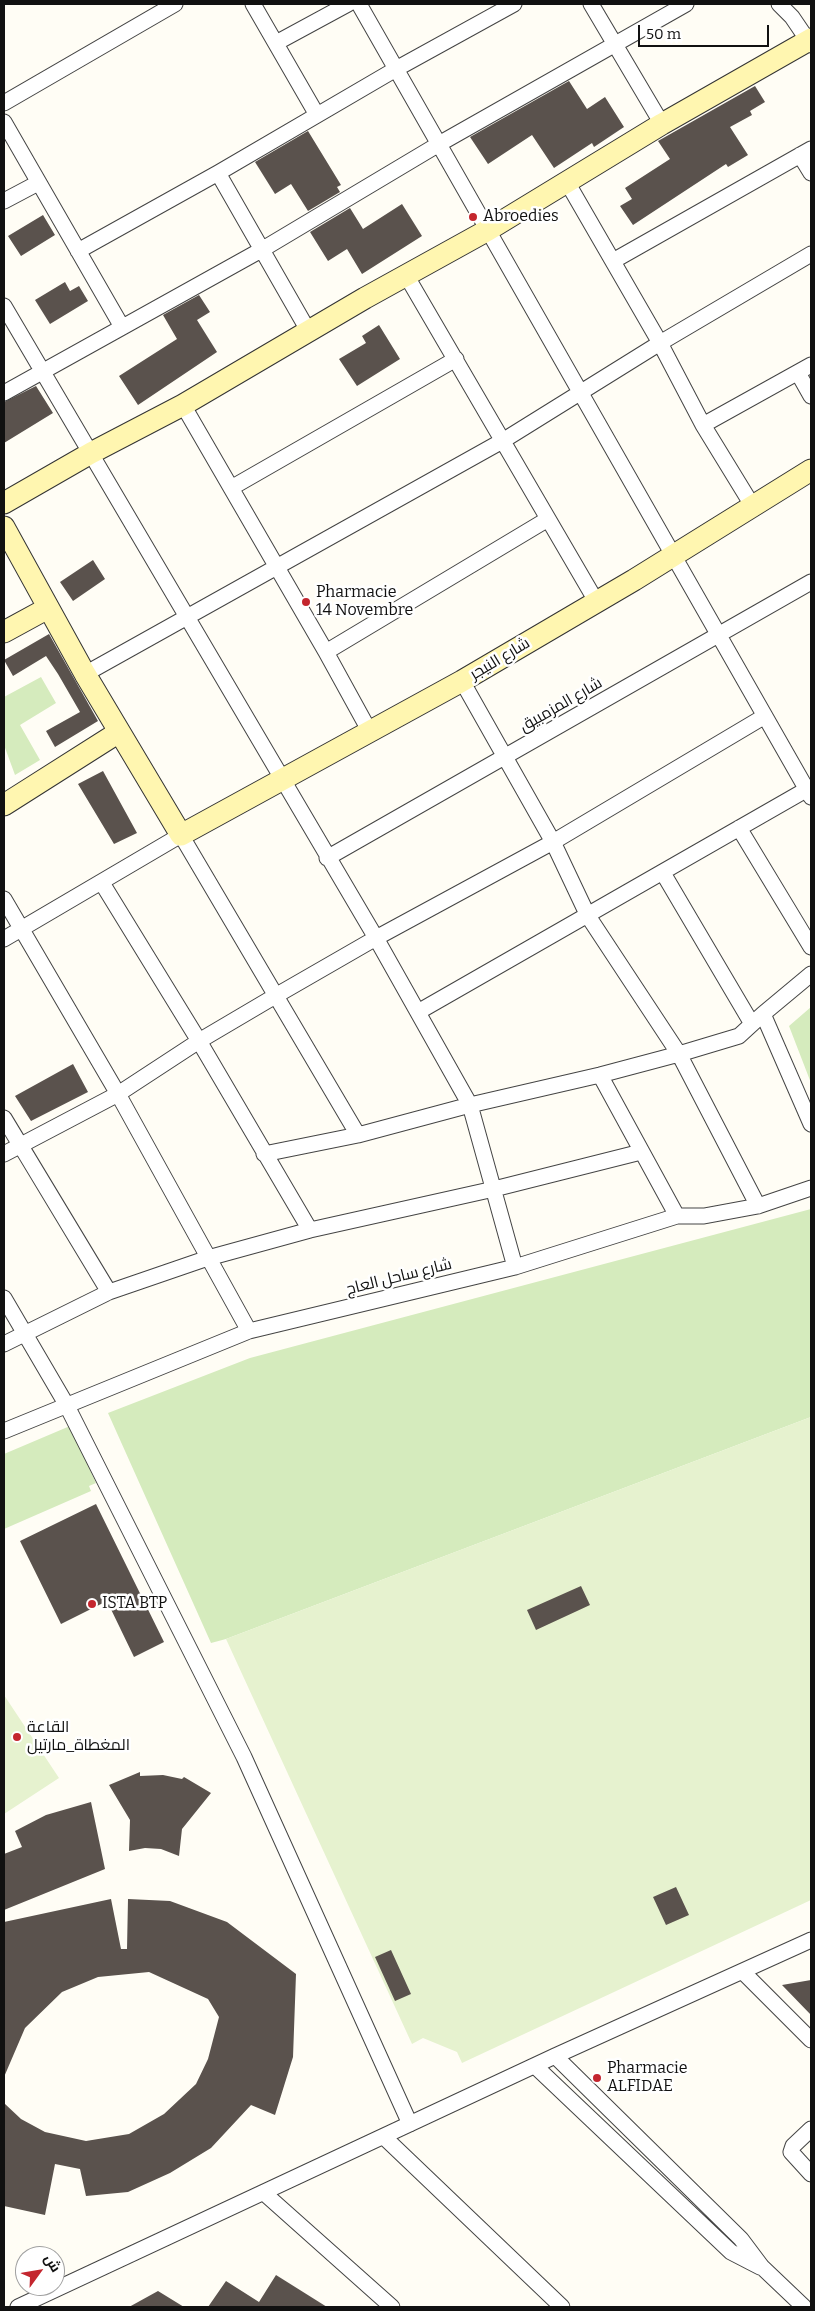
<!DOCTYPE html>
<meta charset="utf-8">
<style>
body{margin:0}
#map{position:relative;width:815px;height:2311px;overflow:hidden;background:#fffdf5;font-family:Bitter,Cairo,serif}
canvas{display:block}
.frame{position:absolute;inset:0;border:5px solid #111;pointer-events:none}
.north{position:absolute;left:15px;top:2246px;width:50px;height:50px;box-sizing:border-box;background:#fff;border:1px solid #a0a0a0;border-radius:50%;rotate:58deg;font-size:14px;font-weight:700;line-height:20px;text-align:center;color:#111}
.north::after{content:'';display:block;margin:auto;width:18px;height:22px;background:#c4262e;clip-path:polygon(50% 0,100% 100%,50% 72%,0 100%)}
.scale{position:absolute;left:638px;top:25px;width:131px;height:22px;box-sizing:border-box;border:2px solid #111;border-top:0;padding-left:6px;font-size:15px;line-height:18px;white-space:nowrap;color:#111;-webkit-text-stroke:4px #fff;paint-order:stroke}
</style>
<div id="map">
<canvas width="815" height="2311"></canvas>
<div class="frame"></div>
<div class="north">ش</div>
<div class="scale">50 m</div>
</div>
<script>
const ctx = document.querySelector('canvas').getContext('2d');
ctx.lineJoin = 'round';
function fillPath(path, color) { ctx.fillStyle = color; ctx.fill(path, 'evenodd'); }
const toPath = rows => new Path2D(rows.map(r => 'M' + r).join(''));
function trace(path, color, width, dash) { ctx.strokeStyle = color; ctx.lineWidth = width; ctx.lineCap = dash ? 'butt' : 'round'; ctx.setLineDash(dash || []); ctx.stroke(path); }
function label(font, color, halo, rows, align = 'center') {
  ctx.font = font + ' Bitter,Cairo,serif'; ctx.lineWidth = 5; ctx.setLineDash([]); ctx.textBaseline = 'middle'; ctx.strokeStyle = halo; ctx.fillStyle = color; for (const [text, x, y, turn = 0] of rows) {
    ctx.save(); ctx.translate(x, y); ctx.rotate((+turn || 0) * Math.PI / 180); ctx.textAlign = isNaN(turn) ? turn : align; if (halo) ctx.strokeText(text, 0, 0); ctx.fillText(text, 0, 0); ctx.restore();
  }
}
fillPath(toPath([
 [41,677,56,703,20,725,40,760,15,775,4,745,4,697],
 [811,1007,811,1083,789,1026],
 [811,1209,811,1417,226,1639,211,1643,108,1413,250,1358],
 [70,1426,96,1483,89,1486,91,1491,4,1529,4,1454]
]), '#d5ebbd');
fillPath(toPath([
 [811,1417,811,1900,462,2063,457,2052,423,2038,412,2044,226,1639],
 [4,1695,59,1778,4,1814]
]), '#e6f2cf');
fillPath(toPath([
 [569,81,587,109,605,97,624,127,594,147,592,143,554,168,532,135,488,164,470,137],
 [755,86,765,102,750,111,752,115,730,127,748,155,728,167,726,164,633,225,620,206,632,199,625,188,670,159,658,141],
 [308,131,341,185,337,187,340,192,308,211,291,184,275,194,255,162],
 [402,204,422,236,362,274,347,249,328,261,310,232,350,208,363,229],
 [43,215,55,235,21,256,8,236],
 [65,282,70,291,79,286,88,301,50,324,35,300],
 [199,295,210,312,197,320,217,352,138,405,119,376,177,339,163,315],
 [379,325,400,359,357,386,339,359,366,343,362,336],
 [36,386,53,413,4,443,4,402],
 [93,560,105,579,73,601,60,582],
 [49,634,98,721,55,747,46,731,80,712,58,674,46,656,13,676,4,660],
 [103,771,137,833,114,844,78,784],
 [73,1064,88,1092,31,1121,15,1096],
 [96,1504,164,1642,134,1657,107,1601,61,1624,20,1541],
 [581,1586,590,1605,536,1630,527,1610],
 [140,1772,140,1776,163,1775,182,1779,184,1777,211,1793,182,1829,179,1856,161,1849,145,1848,129,1851,130,1820,109,1785],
 [91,1802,105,1869,4,1910,4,1854,22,1847,15,1831,46,1815],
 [676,1887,689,1915,666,1925,653,1897],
 [111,1899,121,1949,127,1949,128,1899,170,1901,227,1922,296,1974,293,2057,275,2115,251,2105,211,2148,170,2173,128,2192,86,2196,80,2169,55,2164,45,2215,4,2206,4,2103,21,2119,45,2132,86,2141,129,2134,164,2114,196,2084,208,2059,219,2017,208,1999,149,1972,98,1977,62,1992,25,2028,4,2077,4,1922],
 [391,1950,411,1994,395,2001,375,1957],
 [811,1980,811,2015,782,1985],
 [276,2275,327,2307,208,2307,226,2281,259,2302],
 [158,2291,184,2307,129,2307]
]), '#5a524d');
const street = toPath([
 [253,4,317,115],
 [359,4,811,797],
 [591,4,662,124],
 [779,4,792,17,811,45],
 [276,43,348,4],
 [4,103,175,4],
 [4,122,122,327],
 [800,155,811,173],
 [218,173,309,332],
 [567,182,660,343,703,425,752,505],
 [4,201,38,183],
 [78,251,218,173,396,69,514,4],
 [613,261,811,149],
 [406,275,596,601],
 [4,306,376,938,470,1105,515,1267],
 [798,373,811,396],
 [4,393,263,249,439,144,686,4],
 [183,405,326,652,370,732],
 [703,425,811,365],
 [231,488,456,359],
 [326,652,548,519],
 [85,674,504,440,660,343,811,254],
 [462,681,553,842,588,916,679,1054,758,1206],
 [739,828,811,947],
 [327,858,811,582],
 [663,873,752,1024],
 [102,883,199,1041,310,1230],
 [4,899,118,1094,249,1331],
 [4,939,181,835,358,1135],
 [811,974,763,1014,811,1124],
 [418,1012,811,787],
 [600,1075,677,1216],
 [4,1118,109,1292],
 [4,1154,118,1094,199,1041,277,995,376,938,553,842,765,716],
 [264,1154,358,1135,470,1105,600,1075,679,1054,739,1036,763,1014],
 [4,1298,66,1404,244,1757,410,2124],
 [4,1344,109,1292,208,1258,310,1230,494,1189,641,1152],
 [4,1431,249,1331,515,1267,677,1216,704,1216,758,1206,811,1188],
 [743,1972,811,2040],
 [555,2056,741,2239,762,2267,804,2307],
 [535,2066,731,2252,760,2267],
 [811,2129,793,2146,791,2152,811,2174],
 [384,2137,562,2307],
 [264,2193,392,2307],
 [18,2307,555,2056,811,1940]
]);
const secondary = toPath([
 [4,503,91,453,183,405,365,298,488,230,662,124,811,39],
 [4,527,85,674,181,835,462,681,634,580,811,470],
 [4,632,48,608],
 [4,805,119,732]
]);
trace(street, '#444', 17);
trace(secondary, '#333', 23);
trace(street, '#fff', 15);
trace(secondary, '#fff6b0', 21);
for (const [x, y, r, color] of [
 [473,217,5,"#c4262e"],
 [306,602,5,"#c4262e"],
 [92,1604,5,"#c4262e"],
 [17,1737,5,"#c4262e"],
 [597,2078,5,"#c4262e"]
]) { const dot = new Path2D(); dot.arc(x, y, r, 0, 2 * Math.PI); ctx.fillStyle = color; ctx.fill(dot); trace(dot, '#fff', 2); }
label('16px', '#111', '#fff', [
 ["Abroedies",483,217],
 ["Pharmacie",316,593],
 ["14 Novembre",316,611],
 ["ISTA BTP",102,1604],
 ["القاعة",27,1728],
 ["المغطاة_مارتيل",27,1746],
 ["Pharmacie",607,2069],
 ["ALFIDAE",607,2087]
], 'left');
label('16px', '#111', '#fff', [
 ["شارع النيجر",500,659,-31],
 ["شارع المزمبيق",561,705,-30],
 ["شارع ساحل العاج",399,1277,-14]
]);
</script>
